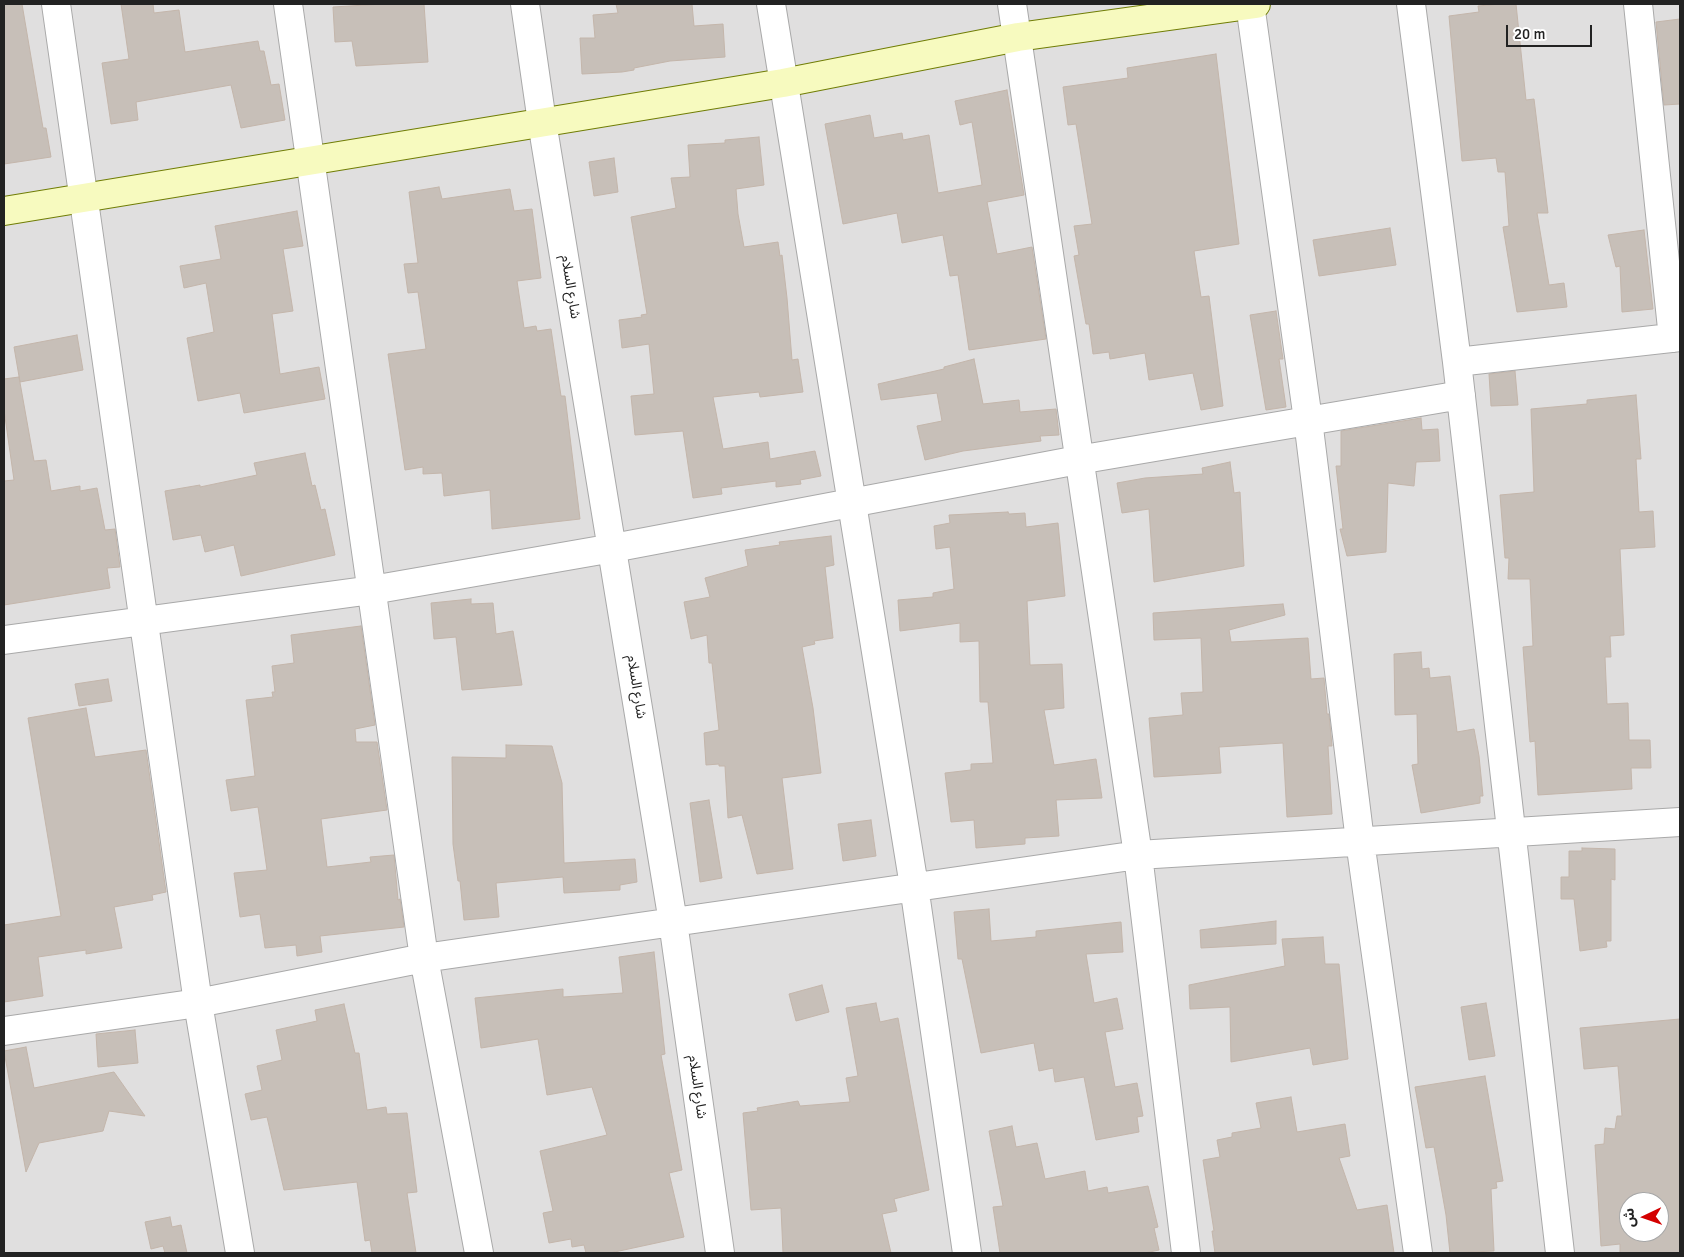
<!DOCTYPE html>
<meta charset="utf-8">
<style>
body{margin:0}
#map{position:relative;width:1684px;height:1257px;overflow:hidden;background:#f2efe9;font-family:Signika,"Noto Sans Arabic",sans-serif}
canvas{display:block}
.frame{position:absolute;inset:0;border:5px solid #222;pointer-events:none}
.north{position:absolute;left:1619px;top:1192px;width:50px;height:50px;box-sizing:border-box;background:#fff;border:1px solid #a7a7a7;border-radius:50%;rotate:267deg;font-size:14px;font-weight:700;line-height:20px;text-align:center;color:#222}
.north::after{content:'';display:block;margin:auto;width:18px;height:22px;background:#d40000;clip-path:polygon(50% 0,100% 100%,50% 72%,0 100%)}
.scale{position:absolute;left:1506px;top:25px;width:86px;height:22px;box-sizing:border-box;border:2px solid #222;border-top:0;padding-left:6px;font-size:15px;line-height:18px;white-space:nowrap;color:#222;-webkit-text-stroke:4px #fff;paint-order:stroke}
</style>
<div id="map">
<canvas width="1684" height="1257"></canvas>
<div class="frame"></div>
<div class="north">ش</div>
<div class="scale">20 m</div>
</div>
<script>
const ctx = document.querySelector('canvas').getContext('2d');
ctx.lineJoin = 'round';
function fillPath(path, color) { ctx.fillStyle = color; ctx.fill(path, 'evenodd'); }
const toPath = rows => new Path2D(rows.map(r => 'M' + r).join(''));
function trace(path, color, width, dash) { ctx.strokeStyle = color; ctx.lineWidth = width; ctx.lineCap = dash ? 'butt' : 'round'; ctx.setLineDash(dash || []); ctx.stroke(path); }
function label(font, color, halo, rows, align = 'center') {
  ctx.font = font + ' Signika,"Noto Sans Arabic",sans-serif'; ctx.lineWidth = 4; ctx.setLineDash([]); ctx.textBaseline = 'middle'; ctx.strokeStyle = halo; ctx.fillStyle = color; for (const [text, x, y, turn = 0] of rows) {
    ctx.save(); ctx.translate(x, y); ctx.rotate((+turn || 0) * Math.PI / 180); ctx.textAlign = isNaN(turn) ? turn : align; if (halo) ctx.strokeText(text, 0, 0); ctx.fillText(text, 0, 0); ctx.restore();
  }
}
fillPath(toPath([
 [4,4,1680,4,1680,1253,4,1253],
 [1629,1202,1659,1202,1659,1232,1629,1232]
]), '#e0dfdf');
const building = toPath([
 [4,4,22,4,43,128,46,128,51,157,4,164,4,4],
 [121,4,153,4,154,13,179,10,185,52,258,41,260,51,264,51,271,85,279,84,285,120,241,128,231,85,136,102,138,120,111,124,102,63,129,59,121,4],
 [382,4,424,4,428,62,356,66,352,41,335,42,333,7,382,4],
 [616,4,692,4,694,26,723,24,725,57,670,61,634,68,634,70,622,72,582,74,580,38,595,38,593,15,618,13,616,4],
 [1500,4,1516,4,1526,100,1534,99,1548,213,1537,213,1549,285,1564,283,1567,307,1517,312,1503,227,1509,226,1505,172,1498,172,1496,158,1462,161,1449,16,1479,12,1478,6,1500,4],
 [1680,19,1680,104,1664,105,1656,22,1680,19],
 [1216,54,1239,244,1194,251,1201,297,1209,296,1223,406,1201,410,1193,373,1149,380,1145,353,1110,359,1109,352,1093,354,1089,324,1086,324,1074,256,1079,255,1074,226,1092,224,1076,124,1068,125,1063,87,1128,78,1127,68,1216,54],
 [1007,90,1024,195,987,202,997,254,1032,247,1046,339,969,350,958,275,950,276,943,235,902,243,897,213,843,224,825,124,870,115,874,138,902,133,903,140,929,135,938,193,982,185,972,122,960,125,955,101,1007,90],
 [759,137,764,185,736,189,738,214,744,247,778,242,780,256,782,255,787,298,792,360,798,359,803,392,760,397,759,392,713,397,723,449,768,442,770,459,815,451,821,476,800,480,801,484,776,487,776,481,721,488,722,494,693,498,683,431,635,435,631,396,654,394,649,344,622,348,619,320,642,317,641,315,647,314,631,217,676,208,671,178,690,177,688,145,725,143,725,140,759,137],
 [614,158,618,192,594,196,589,162,614,158],
 [439,187,442,199,510,189,514,211,532,209,541,278,517,281,524,328,536,326,537,331,551,329,561,396,565,396,580,519,492,529,490,490,444,496,442,473,423,474,423,467,405,470,388,354,426,349,418,292,408,293,404,264,418,263,409,192,439,187],
 [297,211,303,246,283,249,293,311,272,314,280,374,319,367,325,399,244,413,240,393,198,401,187,338,214,332,206,283,184,288,180,266,221,259,215,226,297,211],
 [1390,228,1396,265,1319,276,1313,240,1390,228],
 [1644,230,1653,309,1622,312,1620,266,1616,267,1608,235,1644,230],
 [1276,311,1283,359,1279,359,1286,407,1266,410,1250,315,1276,311],
 [77,335,83,370,20,382,14,347,77,335],
 [974,359,983,404,1019,400,1020,412,1056,409,1059,435,1040,436,1041,441,963,451,925,460,917,426,942,421,937,393,881,400,878,384,944,369,944,367,974,359],
 [1515,371,1518,405,1491,406,1489,374,1515,371],
 [19,377,34,461,46,460,51,491,80,486,80,491,97,488,105,530,115,529,120,567,107,568,110,588,4,605,4,481,14,480,4,410,4,379,19,377],
 [1636,395,1641,459,1636,459,1639,512,1653,511,1655,547,1620,549,1624,635,1610,636,1611,657,1605,657,1607,704,1628,703,1629,740,1650,740,1651,768,1631,768,1632,789,1538,795,1535,741,1530,742,1523,647,1533,646,1530,579,1508,579,1509,558,1505,558,1500,495,1534,492,1531,409,1587,404,1587,400,1636,395],
 [1421,418,1422,430,1438,429,1440,461,1416,462,1414,486,1388,483,1386,552,1347,556,1340,529,1343,529,1336,466,1341,466,1341,431,1421,418],
 [305,453,312,486,315,485,321,510,325,509,335,555,241,576,234,545,205,552,201,535,173,540,165,491,200,485,200,487,257,475,254,463,305,453],
 [1230,462,1234,493,1240,492,1244,566,1154,582,1149,509,1122,513,1117,483,1145,478,1203,474,1202,468,1230,462],
 [1008,512,1009,514,1025,513,1026,527,1058,523,1065,596,1027,601,1030,665,1062,664,1064,708,1044,710,1054,765,1096,759,1102,798,1056,800,1059,836,1025,838,1025,844,976,848,974,820,951,822,945,773,971,770,971,764,993,763,988,702,980,702,979,641,960,642,960,623,900,631,898,600,933,597,933,593,954,589,950,547,936,549,934,526,950,523,949,515,1008,512],
 [831,536,834,565,825,567,833,638,814,641,815,644,802,647,813,708,821,773,782,778,793,869,757,874,742,815,728,818,725,766,719,766,719,764,706,765,704,733,719,730,712,663,709,663,707,635,691,639,684,602,710,597,705,578,748,566,745,550,780,545,779,542,831,536],
 [471,599,471,604,493,603,496,634,513,631,522,685,462,690,456,637,434,639,431,603,471,599],
 [1283,604,1285,615,1229,630,1231,642,1308,638,1311,679,1324,678,1327,714,1329,714,1332,746,1328,746,1332,814,1287,817,1283,743,1219,747,1221,773,1154,777,1149,718,1183,715,1181,693,1203,692,1201,638,1154,640,1153,613,1283,604],
 [361,626,375,725,355,729,356,742,377,742,387,810,321,819,327,867,371,862,370,857,394,855,398,900,400,899,404,927,320,936,322,952,297,956,296,945,265,948,260,914,240,917,234,873,267,870,258,807,231,811,226,780,255,776,246,700,273,697,272,692,275,692,272,666,294,663,291,635,361,626],
 [1421,652,1422,669,1429,668,1430,678,1450,676,1457,732,1474,729,1479,756,1483,796,1480,796,1480,803,1421,813,1412,765,1418,764,1417,714,1395,715,1394,654,1421,652],
 [108,679,112,701,79,706,75,684,108,679],
 [86,708,95,757,146,750,166,892,152,895,153,900,114,907,122,948,86,954,86,950,38,957,43,996,4,1002,4,925,61,916,28,718,86,708],
 [506,745,552,746,562,783,564,863,635,859,637,882,620,885,620,890,564,893,563,877,496,883,499,917,464,920,460,881,458,881,453,844,452,757,506,758,506,745],
 [709,800,722,878,700,882,690,803,709,800],
 [871,820,876,856,843,861,838,824,871,820],
 [1582,848,1615,849,1615,880,1611,879,1611,941,1606,941,1607,947,1580,951,1574,899,1561,899,1561,877,1569,877,1569,851,1582,851,1582,848],
 [989,909,991,941,1036,937,1036,931,1121,922,1123,952,1086,954,1094,1003,1117,998,1123,1029,1105,1032,1115,1087,1137,1083,1143,1116,1137,1117,1139,1132,1096,1140,1084,1077,1055,1082,1053,1068,1039,1071,1034,1043,981,1053,962,959,958,959,954,912,989,909],
 [1276,921,1276,944,1201,948,1200,930,1276,921],
 [1323,937,1325,964,1339,964,1348,1059,1313,1065,1310,1048,1231,1062,1230,1007,1190,1009,1189,985,1285,966,1282,939,1323,937],
 [654,952,665,1054,661,1055,682,1170,669,1173,684,1237,610,1253,586,1253,584,1245,572,1247,571,1239,549,1243,543,1213,553,1211,540,1151,607,1135,592,1087,547,1095,538,1039,481,1048,475,998,563,989,563,997,623,993,619,957,654,952],
 [822,985,829,1012,796,1021,789,994,822,985],
 [876,1003,880,1022,898,1018,929,1190,894,1199,897,1211,882,1214,891,1253,783,1253,781,1208,751,1210,743,1113,758,1111,757,1108,798,1101,800,1106,850,1102,846,1078,858,1076,846,1008,876,1003],
 [1486,1003,1495,1056,1469,1060,1461,1007,1486,1003],
 [344,1004,355,1053,359,1053,367,1110,386,1107,387,1114,407,1113,417,1192,407,1193,416,1253,372,1253,370,1240,365,1241,357,1182,284,1190,267,1117,251,1120,245,1094,262,1090,257,1066,282,1060,276,1030,317,1021,315,1010,344,1004],
 [1680,1019,1680,1253,1620,1253,1620,1244,1601,1246,1595,1145,1604,1144,1605,1128,1615,1129,1617,1116,1622,1116,1618,1066,1584,1069,1580,1028,1680,1019],
 [1629,1202,1659,1202,1659,1232,1629,1232,1629,1202],
 [135,1030,138,1063,98,1067,96,1034,135,1030],
 [26,1047,34,1088,114,1072,145,1116,109,1111,103,1131,39,1143,26,1172,4,1051,26,1047],
 [1485,1076,1503,1181,1496,1182,1497,1188,1491,1189,1494,1251,1450,1253,1446,1215,1434,1147,1426,1148,1415,1087,1485,1076],
 [1291,1097,1297,1132,1345,1124,1350,1156,1339,1158,1357,1210,1387,1205,1394,1253,1215,1253,1212,1231,1214,1231,1203,1160,1220,1157,1217,1140,1232,1137,1232,1133,1261,1128,1256,1103,1291,1097],
 [1012,1126,1016,1147,1037,1143,1045,1179,1085,1171,1088,1191,1107,1187,1108,1193,1148,1186,1158,1227,1154,1228,1159,1250,1145,1253,1000,1253,993,1207,1003,1206,989,1131,1012,1126],
 [170,1217,172,1227,181,1225,187,1253,165,1253,163,1246,151,1249,145,1222,170,1217]
]);
fillPath(building, '#c7bfb8');
trace(building, '#c4b6ab', 1);
const street = toPath([
 [56,4,198,1003,240,1253],
 [288,4,424,958,479,1253],
 [525,4,542,122,673,922,720,1253],
 [771,4,914,886,967,1253],
 [1012,4,1138,855,1186,1253],
 [1250,4,1308,420,1360,841,1418,1253],
 [1411,4,1457,362,1560,1253],
 [1638,4,1673,338],
 [1457,362,1680,337],
 [4,640,372,590,613,548,1078,460,1461,395],
 [4,1031,198,1003,424,958,1138,855,1680,822]
]);
const secondary = toPath([
 [4,211,783,83,1018,37,1256,4]
]);
trace(street, '#a9a9a9', 30);
trace(secondary, '#707d05', 30);
trace(street, '#fff', 28);
trace(secondary, '#f7fabf', 28);
label('14px', '#222', '#fff', [
 ["شارع السلام",570,287,81],
 ["شارع السلام",636,687,81],
 ["شارع السلام",697,1087,82]
]);
</script>
